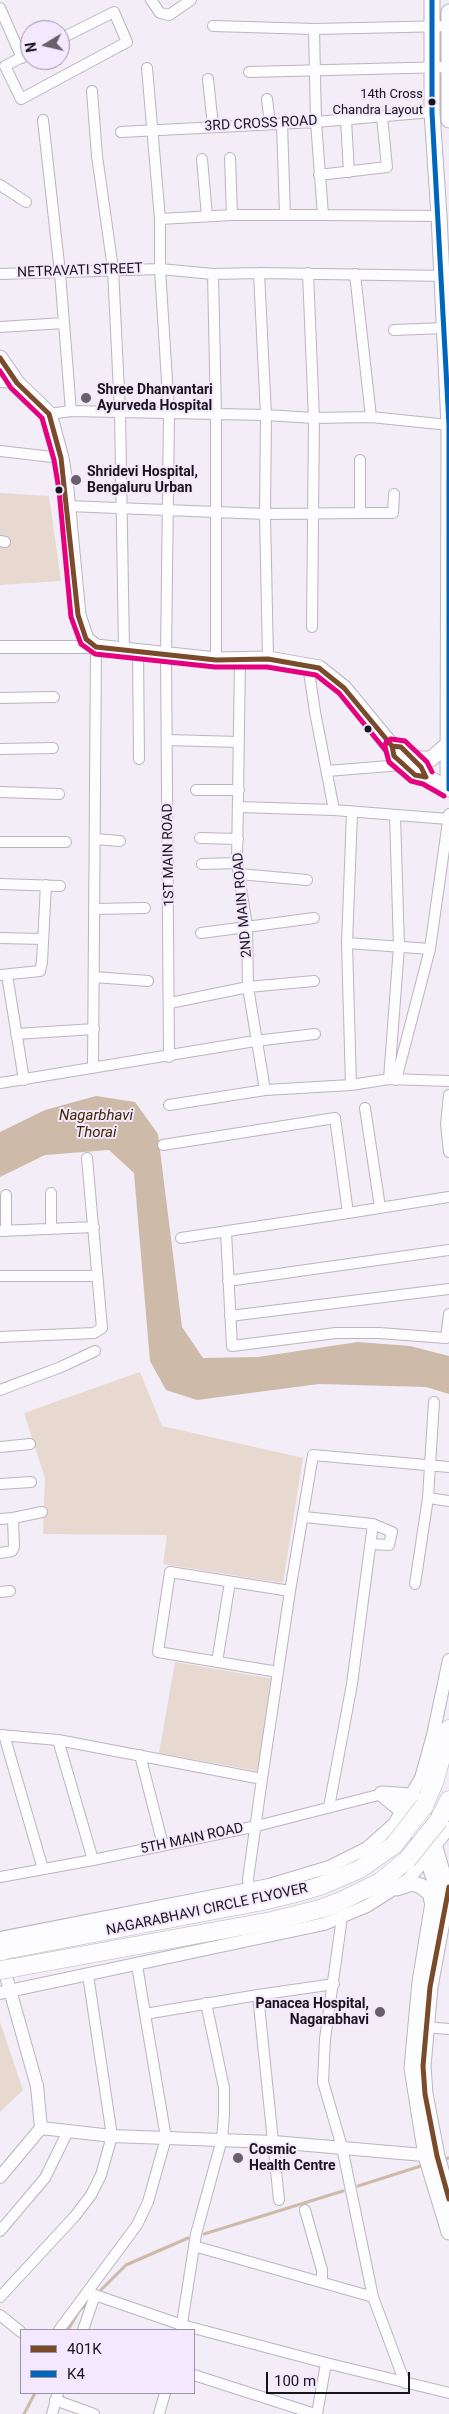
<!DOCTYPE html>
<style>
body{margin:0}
#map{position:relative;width:449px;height:2414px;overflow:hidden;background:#f3edf8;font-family:Roboto,sans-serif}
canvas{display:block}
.legend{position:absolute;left:20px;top:2329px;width:175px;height:65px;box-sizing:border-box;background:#f3e8fd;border:1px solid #9b93a3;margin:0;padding:6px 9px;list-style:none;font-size:15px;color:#18141c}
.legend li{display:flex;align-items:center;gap:10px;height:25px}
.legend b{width:25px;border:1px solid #9b93a3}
.north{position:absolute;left:20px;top:20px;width:50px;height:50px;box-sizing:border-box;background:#f3e8fd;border:1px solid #9b93a3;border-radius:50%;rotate:261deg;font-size:14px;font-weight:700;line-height:20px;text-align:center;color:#18141c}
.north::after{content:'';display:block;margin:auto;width:18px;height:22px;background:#656069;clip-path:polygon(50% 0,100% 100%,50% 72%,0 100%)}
.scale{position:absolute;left:266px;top:2372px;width:144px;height:22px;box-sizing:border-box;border:2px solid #18141c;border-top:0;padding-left:6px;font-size:15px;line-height:18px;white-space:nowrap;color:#18141c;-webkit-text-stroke:4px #f3e8fd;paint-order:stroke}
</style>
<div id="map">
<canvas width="449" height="2414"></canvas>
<ul class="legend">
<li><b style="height:6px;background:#7a4b2a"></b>401K</li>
<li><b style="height:6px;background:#0065bd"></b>K4</li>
</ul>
<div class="north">N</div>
<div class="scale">100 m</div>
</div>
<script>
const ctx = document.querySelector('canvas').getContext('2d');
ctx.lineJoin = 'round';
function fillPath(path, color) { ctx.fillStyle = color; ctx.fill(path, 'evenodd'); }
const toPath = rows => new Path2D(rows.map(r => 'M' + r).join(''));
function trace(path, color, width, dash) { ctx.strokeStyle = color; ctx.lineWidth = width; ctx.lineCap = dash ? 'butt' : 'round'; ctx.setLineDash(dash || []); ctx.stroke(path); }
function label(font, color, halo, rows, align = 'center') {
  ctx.font = font + ' Roboto,sans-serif'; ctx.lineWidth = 4; ctx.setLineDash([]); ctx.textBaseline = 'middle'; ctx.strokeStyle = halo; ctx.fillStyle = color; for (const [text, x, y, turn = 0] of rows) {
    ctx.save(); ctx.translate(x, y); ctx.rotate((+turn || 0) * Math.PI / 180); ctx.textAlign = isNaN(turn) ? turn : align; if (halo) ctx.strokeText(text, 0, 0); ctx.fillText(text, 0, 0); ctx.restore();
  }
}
fillPath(toPath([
 [0,493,49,496,61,581,0,585],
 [140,1372,162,1426,303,1458,283,1583,163,1564,167,1535,43,1534,45,1478,24,1413],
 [175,1662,274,1679,258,1771,159,1753],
 [0,2022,23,2090,0,2112]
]), '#e7d9d0');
fillPath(toPath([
 [96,1096,135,1102,158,1134,182,1327,203,1358,258,1357,358,1342,410,1346,449,1356,449,1394,426,1387,319,1384,197,1400,166,1390,150,1361,134,1173,109,1150,45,1155,0,1177,0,1132,45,1110]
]), '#cdbaa8');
trace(toPath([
 [444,2159,449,2158],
 [358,2186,424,2165],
 [204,2234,343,2191],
 [98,2293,126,2265,188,2238],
 [68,2330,79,2311,90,2301],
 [24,2414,35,2393]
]), '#cdbaa8', 3);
const minor = toPath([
 [151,0,160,13,169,15,191,0],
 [0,8,22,58],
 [213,26,314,29],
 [30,53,5,66,21,99,127,42,114,12,60,39],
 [147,68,160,219],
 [249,72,448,67],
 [208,79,213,126],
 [92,91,97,156,113,269,120,412,124,649],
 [267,99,270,124],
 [43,120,60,273,71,411],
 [346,120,349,172],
 [282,124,285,215],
 [121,132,316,122,432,112],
 [230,158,232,215],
 [202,159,207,216],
 [319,175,387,167,382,117],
 [0,185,26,202],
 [323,215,439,216],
 [259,273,266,415,265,514,268,659],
 [308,273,314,418,312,627],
 [0,274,160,269,213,274,259,273,446,276],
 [213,274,216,414,216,660],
 [355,274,371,417],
 [0,327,64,323],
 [394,330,444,328],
 [0,382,17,383],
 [49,414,71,411,266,415,314,418,371,417,449,425],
 [0,451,61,458],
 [68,506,265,514,360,513,360,460],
 [360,513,393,513,394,494],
 [0,541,5,542],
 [138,650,139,759],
 [240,660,237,863,247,926,248,987,265,1090],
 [0,698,54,697],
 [167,740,239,742],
 [0,749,53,748],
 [327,771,402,765],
 [196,790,239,790],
 [0,792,59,794],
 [239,807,334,810,315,712,308,665],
 [334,810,448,819],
 [200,838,238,839],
 [95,839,120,841],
 [0,842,66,842],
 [202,864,237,863],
 [239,874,307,880],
 [0,884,60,886],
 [94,909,145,908],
 [201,933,314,918],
 [0,938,42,939],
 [347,943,430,949],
 [0,975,40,971,42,962,46,885],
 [7,975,24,1080],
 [94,977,148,981],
 [170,1003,248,987,314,981],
 [16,1034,94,1029],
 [169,1057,166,654,169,413,160,269,160,219,232,215,323,215,316,122,314,29,449,26],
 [93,1068,96,647],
 [389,1079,399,947,395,815],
 [396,1080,430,949,449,814],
 [0,1083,255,1041,315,1034],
 [351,1085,347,943,352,813],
 [449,1095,446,1124,449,1152],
 [169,1105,265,1090,351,1085,389,1079,449,1081],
 [365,1108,380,1207],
 [163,1145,335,1118,348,1213,449,1197],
 [51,1193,51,1229],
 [0,1231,94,1227],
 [6,1231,6,1195],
 [226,1232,232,1346,336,1333,379,1333,446,1338,449,1314],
 [181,1238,348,1213],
 [0,1276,97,1276],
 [228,1281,449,1250],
 [230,1316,449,1289],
 [0,1337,94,1333,102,1328,87,1158],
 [0,1390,61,1367,95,1351],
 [0,1447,30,1444],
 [0,1484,31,1482],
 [428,1498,434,1402],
 [304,1517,373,1524,352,1684,329,1807],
 [0,1519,13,1518],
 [371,1544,389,1545,392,1532,373,1524],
 [0,1553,12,1551,14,1547,13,1518,42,1512],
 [415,1584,428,1498,449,1501],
 [0,1592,10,1591],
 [217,1662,230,1582],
 [278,1672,158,1652,170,1572,290,1591],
 [0,1735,58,1740,262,1779],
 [4,1735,43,1869],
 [58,1740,93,1860],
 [140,1755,163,1845],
 [0,1877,93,1860,257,1826,382,1794],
 [249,1888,248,1879,262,1779,290,1591,313,1455,449,1467],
 [342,1917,325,2039,323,2082,342,2147,373,2297,405,2383],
 [137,1965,145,2014,258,1995,334,1984],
 [258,1995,279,2200],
 [425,2027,449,2029],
 [305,2210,322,2270,322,2282],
 [0,2231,45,2178,68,2131],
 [194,2246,373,2297],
 [0,2297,75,2216,91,2195,101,2175,112,2136,88,1975],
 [0,2315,21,2332],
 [59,2330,137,2225,148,2202,166,2138,145,2014],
 [83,2330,95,2295,182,2325,326,2363,449,2393],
 [181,2330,196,2234,222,2139,224,2115,224,2088,206,2003],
 [194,2375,315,2414],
 [55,2400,94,2414],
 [52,2414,58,2393],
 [159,2414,165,2393],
 [317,2414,326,2363]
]);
const tertiary = toPath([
 [0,647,96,647],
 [0,1938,269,1885,329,1867,367,1848,394,1824,421,1778,433,1735,449,1660],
 [0,1993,324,1924,367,1906,409,1879,449,1828],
 [41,2128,112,2136,274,2142,435,2156],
 [0,2177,41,2128,37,2086,2,1962]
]);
const secondary = toPath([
 [432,0,432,112,439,216,449,425,448,789],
 [449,12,449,120],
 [0,358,17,383,49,414,61,458,66,489,78,615,86,639,96,647,216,660,268,659,319,668,344,688,392,746],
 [413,759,431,759,448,744],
 [426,777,421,767,401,747,392,746,394,756,415,775,426,777,449,789],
 [397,1888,412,1883,421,1886,430,1893,433,1905],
 [449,2199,437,2156,425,2094,423,2066,430,1987,446,1900,445,1882,432,1837,418,1803,412,1796,382,1794,409,1816,415,1823,436,1884,420,1982,412,2068,426,2156,449,2232]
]);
const trunk = toPath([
 [424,1806,435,1780,449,1729],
 [439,1820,449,1800],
 [0,1951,263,1901,300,1892,320,1886,360,1869,394,1845],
 [13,1968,271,1921,320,1909,341,1901,380,1882,407,1860]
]);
trace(minor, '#bab5bf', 12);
trace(tertiary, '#bab5bf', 14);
trace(secondary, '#bab5bf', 17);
trace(trunk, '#bab5bf', 19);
trace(minor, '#fdfcfe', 10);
trace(tertiary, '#fdfcfe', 12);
trace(secondary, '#fdfcfe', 15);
trace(trunk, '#fdfcfe', 18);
const trunkBridge = toPath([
 [394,1845,424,1806],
 [407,1860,439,1820],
 [0,1970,13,1968]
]);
trace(trunkBridge, '#bab5bf', 19, []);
trace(trunkBridge, '#fdfcfe', 18);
trace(toPath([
 [0,358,17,383,49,414,61,458,78,615,86,639,96,647,216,660,268,659,319,668,344,688,392,746],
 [392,746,401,747,421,767,426,777,415,775,394,756,392,746],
 [449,1887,430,1987,423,2066,425,2094,437,2156,449,2199]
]), '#7a4b2a', 5);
trace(toPath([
 [432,0,432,112,449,425,449,789]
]), '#0065bd', 5);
trace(toPath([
 [0,371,11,388,42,418,54,460,59,490,71,617,81,644,95,654,215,667,267,667,316,675,339,693,386,751],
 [432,772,427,762,405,741,391,739,386,742,385,747,389,762,411,781,423,784,444,796]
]), '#e5007d', 5);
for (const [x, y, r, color] of [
 [432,102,4.5,"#18141c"],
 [86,398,6,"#656069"],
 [76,480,6,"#656069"],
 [59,490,4.5,"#18141c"],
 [368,729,4.5,"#18141c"],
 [380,2012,6,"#656069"],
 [238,2158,6,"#656069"]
]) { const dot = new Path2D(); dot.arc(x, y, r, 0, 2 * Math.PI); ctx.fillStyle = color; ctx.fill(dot); trace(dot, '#f3e8fd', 2); }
label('13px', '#18141c', '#f3e8fd', [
 ["14th Cross",423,95],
 ["Chandra Layout",423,111]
], 'right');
label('14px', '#18141c', '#f3e8fd', [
 ["3RD CROSS ROAD",261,124,-3],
 ["NETRAVATI STREET",80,271,-2],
 ["1ST MAIN ROAD",169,855,-91],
 ["2ND MAIN ROAD",243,905,-95],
 ["5TH MAIN ROAD",192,1839,-12],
 ["NAGARABHAVI CIRCLE FLYOVER",207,1910,-12]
]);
label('bold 14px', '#18141c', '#f3e8fd', [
 ["Shree Dhanvantari",97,390],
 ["Ayurveda Hospital",97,406],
 ["Shridevi Hospital,",87,472],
 ["Bengaluru Urban",87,488],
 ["Panacea Hospital,",369,2004,"right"],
 ["Nagarabhavi",369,2020,"right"],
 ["Cosmic",249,2150],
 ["Health Centre",249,2166]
], 'left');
label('italic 15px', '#3f2600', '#f3e8fd', [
 ["Nagarbhavi",96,1116],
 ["Thorai",96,1133]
]);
</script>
